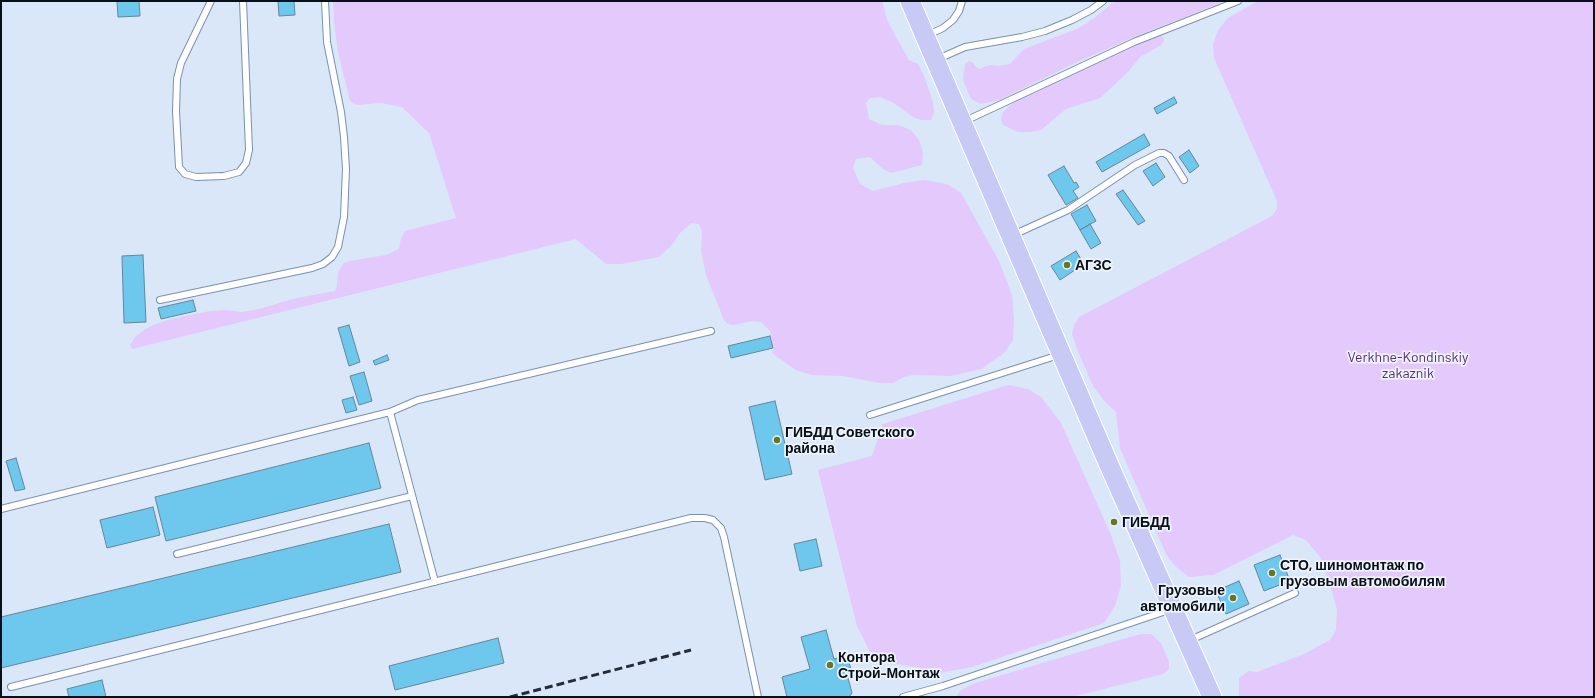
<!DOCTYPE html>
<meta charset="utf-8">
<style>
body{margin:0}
#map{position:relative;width:1595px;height:698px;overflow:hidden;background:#d9e7f9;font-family:Barlow,sans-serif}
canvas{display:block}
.frame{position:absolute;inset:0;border:2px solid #070f19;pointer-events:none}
</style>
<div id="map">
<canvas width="1595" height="698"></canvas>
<div class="frame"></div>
</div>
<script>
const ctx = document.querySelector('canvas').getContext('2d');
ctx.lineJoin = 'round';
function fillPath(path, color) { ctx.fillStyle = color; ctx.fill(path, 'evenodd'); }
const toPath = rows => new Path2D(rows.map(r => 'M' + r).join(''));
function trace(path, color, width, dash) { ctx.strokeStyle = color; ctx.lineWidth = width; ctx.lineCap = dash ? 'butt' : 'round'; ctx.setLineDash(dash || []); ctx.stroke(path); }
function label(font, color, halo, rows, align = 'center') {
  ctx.font = font + ' Barlow,sans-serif'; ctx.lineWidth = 3.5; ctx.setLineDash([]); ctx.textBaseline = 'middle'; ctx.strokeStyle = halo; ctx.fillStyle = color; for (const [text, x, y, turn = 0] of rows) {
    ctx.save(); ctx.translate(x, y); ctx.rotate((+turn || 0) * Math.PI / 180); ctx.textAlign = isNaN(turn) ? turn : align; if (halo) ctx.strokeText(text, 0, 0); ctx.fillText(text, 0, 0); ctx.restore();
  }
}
fillPath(toPath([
 [333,1,882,1,888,22,909,60,918,64,924,76,933,102,934,113,931,120,921,120,914,118,894,103,880,97,870,98,866,103,869,119,882,125,898,125,911,130,919,140,923,153,922,165,891,173,883,169,870,157,856,159,853,168,860,184,873,191,904,183,924,180,937,182,949,185,961,193,999,261,1012,295,1014,319,1013,340,1004,353,981,369,951,376,913,375,904,377,893,383,880,383,843,376,812,375,796,370,773,354,772,352,774,348,770,331,761,322,753,321,733,325,728,324,724,320,706,275,701,251,702,231,699,224,691,223,681,232,671,246,659,257,621,264,606,264,576,239,132,349,130,345,135,337,144,330,153,325,171,319,210,311,227,310,241,312,255,310,297,298,335,291,337,286,338,272,344,263,350,261,386,255,399,249,401,238,405,231,456,218,429,133,402,107,381,103,357,105,350,101,338,52,334,22],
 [1115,1,1225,1,1132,38,1077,62,999,100,981,104,971,99,963,80,965,64,969,61,972,62,976,67,979,69,990,65,998,66,1010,64,1024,49,1077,29,1093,19],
 [1258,1,1594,1,1594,697,1239,697,1239,678,1249,671,1257,672,1304,654,1330,640,1336,630,1337,609,1330,585,1320,557,1306,540,1293,535,1213,575,1189,577,1174,565,1166,554,1120,448,1116,412,1105,402,1093,386,1077,349,1072,334,1074,325,1079,317,1272,216,1277,209,1277,201,1214,58,1213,44,1218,30,1228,18],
 [1159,35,1164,38,1164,41,1161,45,1140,57,1129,71,1100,98,1066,109,1041,130,1031,132,1018,132,1003,125,1001,119,1003,112,1015,101,1135,45],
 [1008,385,1028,389,1041,397,1061,423,1111,535,1120,561,1121,586,1115,606,1104,623,972,667,933,674,917,667,891,663,870,652,857,626,818,470,872,456,883,424],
 [1140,634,1151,634,1161,643,1169,662,1169,669,1163,674,1072,697,956,697,960,691,972,684]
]), '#e3c9fc');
const building = toPath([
 [117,1,139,1,140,16,118,17,117,1],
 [278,1,294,1,295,15,279,16,278,1],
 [1174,97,1177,103,1157,114,1154,108,1174,97],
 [1144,134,1150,145,1102,172,1096,162,1144,134],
 [1189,150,1199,166,1190,173,1179,157,1189,150],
 [1156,163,1165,177,1153,186,1143,171,1156,163],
 [1064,166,1074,183,1076,182,1079,187,1073,191,1078,198,1066,205,1048,175,1064,166],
 [1123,190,1145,221,1138,225,1116,194,1123,190],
 [1087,205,1096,221,1080,230,1071,214,1087,205],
 [1090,224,1101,243,1091,249,1080,230,1090,224],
 [1076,251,1084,264,1060,280,1051,266,1076,251],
 [143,255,146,322,124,323,122,256,143,255],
 [193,300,196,311,161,319,158,308,193,300],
 [349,325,360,362,349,366,338,328,349,325],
 [770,336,773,348,731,358,728,346,770,336],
 [387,355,389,360,375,365,373,361,387,355],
 [364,372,372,401,359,405,350,376,364,372],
 [353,397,357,410,346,413,342,400,353,397],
 [775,401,792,474,765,480,749,407,775,401],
 [369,443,381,488,166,541,155,497,369,443],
 [16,458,25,489,15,491,6,461,16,458],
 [153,507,160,535,107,548,100,520,153,507],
 [389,524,401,572,1,668,1,617,389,524],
 [816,539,822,566,800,571,794,544,816,539],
 [1280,555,1290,581,1264,591,1254,565,1280,555],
 [1239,581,1249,604,1226,614,1216,591,1239,581],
 [826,630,834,659,838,658,839,661,848,659,852,673,847,674,852,693,849,697,787,697,782,677,810,669,801,637,826,630],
 [498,638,504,663,395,690,389,666,498,638],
 [102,680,106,697,69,697,67,689,102,680]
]);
fillPath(building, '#6ec8ed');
trace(building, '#638798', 1);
const service = toPath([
 [211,1,181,63,177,79,176,111,179,167,185,174,196,177,224,176,239,172,246,163,249,150,243,1],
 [928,35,943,28,953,20,959,11,962,1],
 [938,59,965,47,1022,37,1045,31,1072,20,1091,10,1103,1],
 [965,121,1134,42,1238,1],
 [1013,235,1068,210,1135,165,1159,153,1164,153,1169,156,1184,180],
 [160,300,312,268,323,264,332,257,338,247,344,217,346,169,344,137,341,112,327,42,325,1],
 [390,412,435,582],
 [870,415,1059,355],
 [1,509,390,412,418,400,711,331],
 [177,554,412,496],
 [1188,641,1295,593],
 [11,687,691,518,705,518,713,520,721,528,724,537,758,697],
 [903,697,943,686,1172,609]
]);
const primary = toPath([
 [910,1,1109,465,1212,697]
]);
trace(service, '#7b91ac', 8);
trace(primary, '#fff', 21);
trace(service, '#fff', 6);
trace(primary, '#c7caf5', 19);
trace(toPath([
 [510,697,691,650]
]), '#232c37', 3, [8, 4]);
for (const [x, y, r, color] of [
 [1067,265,4,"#657624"],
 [777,440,4,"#657624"],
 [1114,522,4,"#657624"],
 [1272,573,4,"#657624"],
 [1233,598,4,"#657624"],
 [830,665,4,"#657624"]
]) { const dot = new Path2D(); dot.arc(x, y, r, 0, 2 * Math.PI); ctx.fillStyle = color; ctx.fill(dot); trace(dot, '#eef3f9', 1.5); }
label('bold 14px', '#070f19', '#eef3f9', [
 ["АГЗС",1075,265],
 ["ГИБДД Советского",785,432],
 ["района",785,448],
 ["ГИБДД",1122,522],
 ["СТО, шиномонтаж по",1280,565],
 ["грузовым автомобилям",1280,581],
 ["Грузовые",1225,590,"right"],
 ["автомобили",1225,606,"right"],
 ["Контора",838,657],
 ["Строй-Монтаж",838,673]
], 'left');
label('14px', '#5a2c7b', '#eef3f9', [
 ["Verkhne-Kondinskiy",1408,357],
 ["zakaznik",1408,373]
]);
</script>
